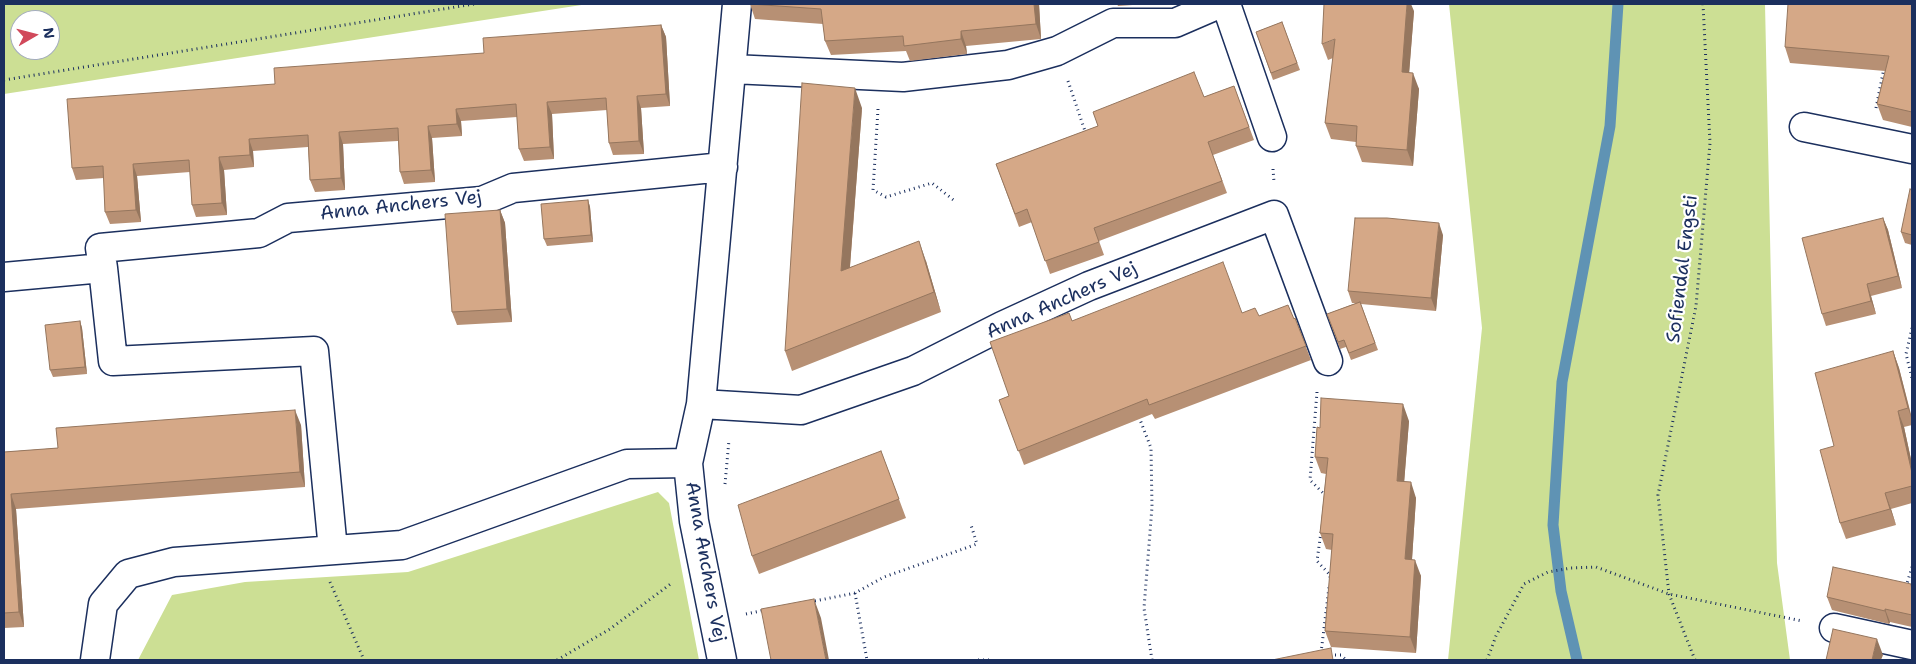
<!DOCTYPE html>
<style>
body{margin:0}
#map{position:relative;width:1916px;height:664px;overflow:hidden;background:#fff;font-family:"Shantell Sans",sans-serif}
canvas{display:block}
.frame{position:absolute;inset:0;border:5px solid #1b2f5e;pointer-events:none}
.north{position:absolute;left:10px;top:10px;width:50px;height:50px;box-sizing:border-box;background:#fff;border:1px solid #a4acbf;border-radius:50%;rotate:82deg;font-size:14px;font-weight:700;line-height:20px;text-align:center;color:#1b2f5e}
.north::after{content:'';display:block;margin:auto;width:18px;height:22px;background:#d1495b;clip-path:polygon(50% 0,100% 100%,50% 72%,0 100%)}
</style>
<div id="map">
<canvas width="1916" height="664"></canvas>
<div class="frame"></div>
<div class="north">N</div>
</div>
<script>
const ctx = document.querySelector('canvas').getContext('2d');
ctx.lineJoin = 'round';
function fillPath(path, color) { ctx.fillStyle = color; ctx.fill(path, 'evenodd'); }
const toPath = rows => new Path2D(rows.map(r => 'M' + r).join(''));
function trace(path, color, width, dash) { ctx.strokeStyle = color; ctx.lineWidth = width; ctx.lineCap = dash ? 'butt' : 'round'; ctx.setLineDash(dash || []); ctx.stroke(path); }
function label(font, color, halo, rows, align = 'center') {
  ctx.font = font + ' "Shantell Sans",sans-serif'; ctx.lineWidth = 4.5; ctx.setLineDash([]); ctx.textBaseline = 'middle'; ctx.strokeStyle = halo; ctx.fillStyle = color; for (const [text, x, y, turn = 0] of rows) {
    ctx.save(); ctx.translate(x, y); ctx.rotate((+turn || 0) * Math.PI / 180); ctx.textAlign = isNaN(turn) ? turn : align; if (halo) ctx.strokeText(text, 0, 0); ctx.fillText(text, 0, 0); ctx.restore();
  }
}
fillPath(toPath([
 [4,4,588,4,4,94],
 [20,20,50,20,50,50,20,50],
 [1449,4,1765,4,1777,563,1790,660,1448,660,1482,328],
 [658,492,669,503,699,660,138,660,172,595,245,582,408,572]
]), '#ccdf94');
trace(toPath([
 [1577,660,1561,591,1553,525,1562,382,1610,126,1618,4]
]), '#5f93b4', 11);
const street = toPath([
 [1226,4,1272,137],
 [732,69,903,77,1008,65,1057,51,1113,23,1175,23,1219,4],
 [1804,127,1912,149],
 [103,268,113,361,314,351,333,550],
 [4,277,103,268,100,248,259,233,288,218,482,201,513,188,723,167],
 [701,404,801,410,913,371,1002,326,1089,286,1274,215,1328,361],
 [1834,628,1912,645],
 [95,660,103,604,128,574,174,562,402,545,627,464,688,463],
 [722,660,694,521,688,463,701,404,737,4]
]);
trace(street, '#1b2f5e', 31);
trace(toPath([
 [4,80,474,4],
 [1068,81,1086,134],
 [1876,108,1884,68],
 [878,109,873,190,886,197,932,183,956,202],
 [1273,169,1274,182],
 [1912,328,1906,354,1912,378],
 [1317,392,1310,480,1326,496],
 [1139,417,1151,448,1152,507,1144,608,1152,660],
 [725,484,729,440],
 [1321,532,1317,561,1330,575,1330,578],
 [330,582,364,660],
 [1906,587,1912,567],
 [855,593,867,660],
 [810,602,855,593,884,577,977,544,971,525],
 [746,614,765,610],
 [1321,653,1329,587],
 [1330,655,1341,655,1346,660],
 [557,660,610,629,672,583],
 [978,660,992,660],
 [1487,660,1496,636,1524,584,1548,572,1571,568,1596,567,1669,594,1802,621],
 [1695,660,1669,594,1658,495,1696,306,1710,143,1703,4]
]), '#1b2f5e', 3, [1, 4]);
trace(street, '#fff', 28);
fillPath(toPath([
 [750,4,1039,4,1041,39,966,46,967,54,910,61,906,51,831,55,825,41,823,24,755,19],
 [1117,4,1147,4,1118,6],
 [1912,4,1912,127,1883,120,1877,104,1885,71,1790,63,1785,47],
 [1414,11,1409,72,1419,89,1413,166,1362,162,1356,146,1356,142,1331,139,1325,123,1333,58,1328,60,1322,44],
 [1282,22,1300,70,1273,80,1256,32],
 [661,25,666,37,670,106,641,108,644,154,613,155,609,143,607,110,552,114,554,159,524,161,519,149,517,117,461,121,462,136,432,138,435,182,404,184,400,172,398,141,343,144,345,190,315,192,310,180,308,147,253,151,254,167,224,170,227,215,196,217,192,205,190,172,137,176,141,222,110,224,105,212,104,178,76,180,72,168,275,84,484,53],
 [1234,86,1254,140,1213,155,1227,193,1099,241,1104,255,1050,274,1032,222,1019,227,996,164,1098,126,1093,112,1204,97],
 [862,108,850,267,926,261,941,312,792,371,785,351],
 [1912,190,1912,245,1905,243,1901,232],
 [588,200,590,207,593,242,547,246,544,239],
 [500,210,505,223,512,322,457,325,452,312],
 [1883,218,1888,230,1902,288,1871,296,1876,314,1826,326,1822,314],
 [1443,235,1436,311,1361,304,1378,350,1351,360,1346,347,1340,349,1327,314,1356,303,1352,303,1348,291],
 [1242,313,1259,316,1294,319,1295,318,1311,360,1155,419,1152,414,1024,465,999,400,1009,396,1072,321],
 [80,321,82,328,87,374,53,377,50,370],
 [1893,351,1899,368,1912,418,1912,425,1904,427,1912,464,1912,503,1891,509,1896,525,1846,539,1840,523,1834,446],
 [1409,421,1404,482,1416,498,1412,559,1421,576,1416,653,1331,647,1325,631,1332,550,1326,549,1320,533,1326,474,1321,473,1315,457,1320,428],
 [301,425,305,487,16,509,24,627,4,628,4,452,58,448],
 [881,451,906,518,759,574,752,556],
 [1912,588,1912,627,1890,622,1889,624,1832,610,1827,597]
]), '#b79074');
fillPath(toPath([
 [1034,4,1039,4,1041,39,1036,24],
 [1407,4,1411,4,1414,11,1408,88,1402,72],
 [661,25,666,37,670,106,666,94],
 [961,31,966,46,967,54,961,39],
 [1413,73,1419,89,1413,166,1407,150],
 [855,88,862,108,848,291,841,271],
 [637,96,641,108,644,154,639,141],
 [547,102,552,114,554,159,550,147],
 [456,109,461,121,462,136,457,124],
 [428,126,432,138,435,182,431,170],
 [339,132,343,144,345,190,341,178],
 [249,139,253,151,254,167,250,155],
 [219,157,224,170,227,215,222,203],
 [133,164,137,176,141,222,136,210],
 [588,200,590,207,593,242,591,235],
 [500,210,505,223,512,322,507,309],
 [1883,218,1888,230,1902,288,1898,276],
 [1439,223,1443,235,1436,311,1431,298],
 [919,241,926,261,941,312,934,292],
 [1867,284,1871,296,1876,314,1871,301],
 [80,321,82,328,87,374,85,367],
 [1893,351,1899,368,1912,420,1908,408],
 [1403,404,1409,421,1403,497,1397,481],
 [295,410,301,425,305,487,300,472],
 [1898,411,1904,427,1912,464,1912,473],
 [1411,482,1416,498,1411,575,1405,559],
 [1885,493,1891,509,1896,525,1890,509],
 [11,494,16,509,24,627,19,612],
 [1415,560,1421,576,1416,653,1410,637],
 [814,599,821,618,829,660,826,660],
 [1885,609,1890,622,1889,624,1885,611],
 [1877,639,1883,655,1881,660,1872,660]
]), '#95765e');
const building = toPath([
 [750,4,1034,4,1036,24,961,31,961,39,904,46,903,36,825,41,821,9,750,4],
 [1324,4,1407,4,1402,72,1413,73,1407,150,1356,146,1357,126,1325,123,1335,39,1322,44,1324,4],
 [1788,4,1912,4,1912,112,1877,104,1889,56,1785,47,1788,4],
 [1282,22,1297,63,1271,73,1256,32,1282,22],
 [661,25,666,94,637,96,639,141,609,143,606,98,547,102,550,147,519,149,516,104,456,109,457,124,428,126,431,170,400,172,398,128,339,132,341,178,326,179,310,180,308,135,249,139,250,155,219,157,222,203,192,205,189,160,133,164,136,210,105,212,103,166,72,168,67,99,275,84,274,68,484,53,483,38,661,25],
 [1194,72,1204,97,1234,86,1249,127,1208,142,1222,181,1094,228,1099,242,1045,261,1027,209,1015,214,996,164,1098,126,1093,112,1194,72],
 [802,83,855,88,841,271,919,241,934,292,785,351,802,83],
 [1910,189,1912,190,1912,235,1901,232,1910,189],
 [588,200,591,235,544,239,541,204,588,200],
 [500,210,507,309,452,312,445,214,500,210],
 [1355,218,1387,218,1439,223,1431,298,1348,291,1355,218],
 [1883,218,1898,276,1867,284,1871,301,1822,314,1802,238,1883,218],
 [1223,262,1242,313,1255,308,1259,316,1288,305,1294,319,1295,318,1306,346,1149,405,1147,399,1018,451,999,400,1009,396,990,342,1069,313,1072,321,1223,262],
 [1360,302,1375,343,1349,353,1344,340,1338,342,1327,314,1360,302],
 [80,321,85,367,50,370,45,325,80,321],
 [1893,351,1908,408,1898,411,1912,473,1912,486,1885,493,1890,509,1840,523,1820,450,1834,446,1815,373,1893,351],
 [1321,398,1403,404,1397,481,1411,482,1405,559,1415,560,1410,637,1325,631,1333,534,1320,533,1328,458,1315,457,1317,427,1320,428,1321,398],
 [295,410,300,472,11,494,19,612,4,613,4,452,58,448,56,428,295,410],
 [881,451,899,499,752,556,738,505,881,451],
 [1833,567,1911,584,1912,590,1912,615,1885,609,1885,611,1827,597,1833,567],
 [814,599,826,660,771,660,761,609,814,599],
 [1833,629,1877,639,1872,660,1826,660,1833,629],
 [1331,648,1333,660,1272,660,1331,648]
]);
fillPath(building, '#d5a887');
trace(building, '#95765e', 1);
label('19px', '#1b2f5e', '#fff', [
 ["Anna Anchers Vej",401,206,-6],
 ["Sofiendal Engsti",1683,269,-83],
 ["Anna Anchers Vej",1062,301,-24],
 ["Anna Anchers Vej",705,562,80]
]);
</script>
